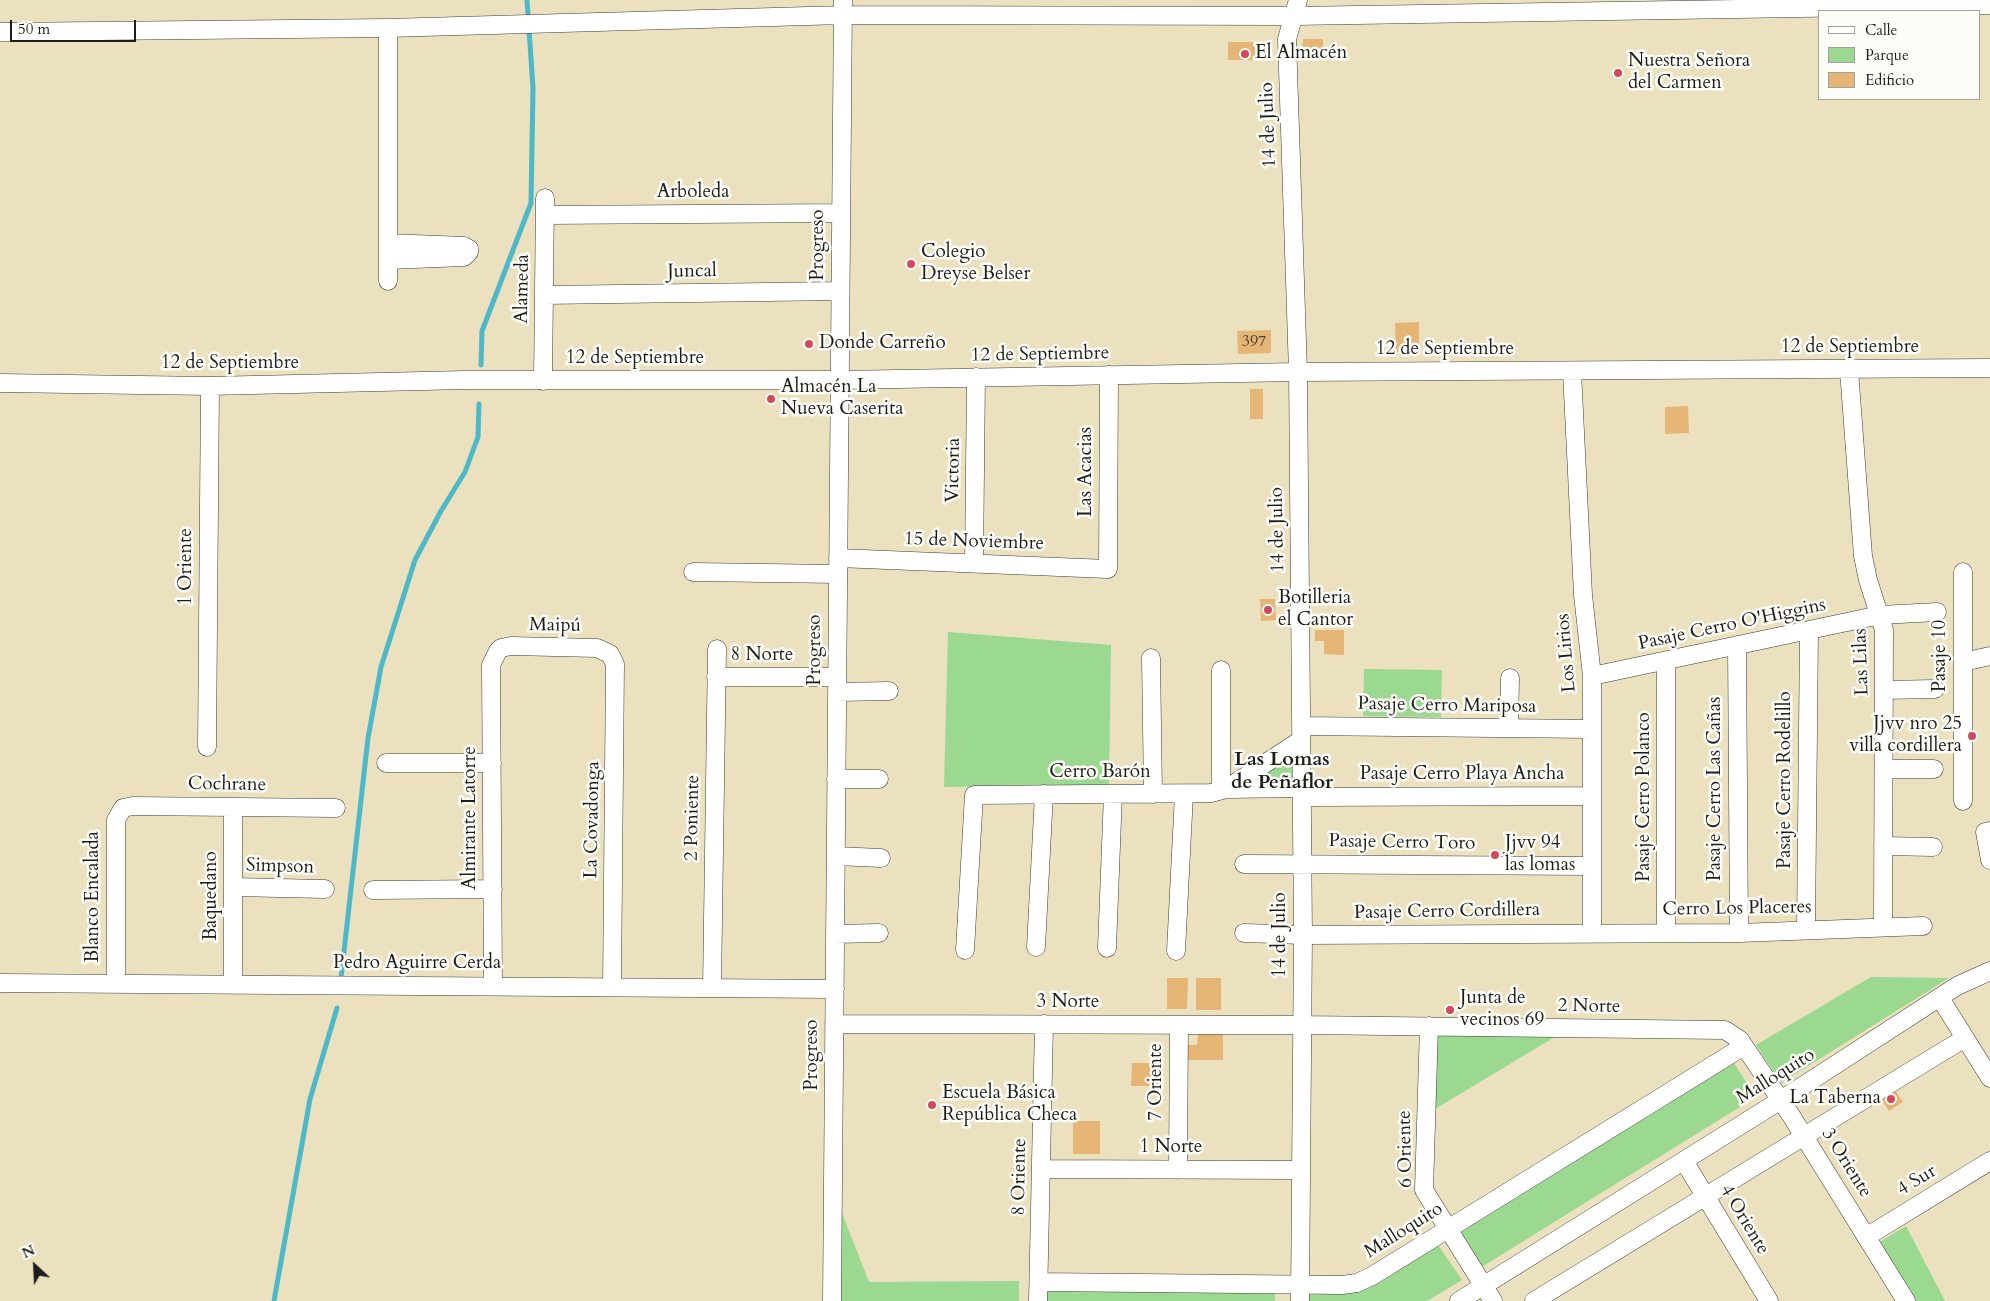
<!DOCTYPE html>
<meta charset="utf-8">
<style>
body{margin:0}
#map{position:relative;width:1990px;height:1301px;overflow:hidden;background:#ebe1bf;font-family:Cardo,serif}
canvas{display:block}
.legend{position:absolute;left:1818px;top:10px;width:162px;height:90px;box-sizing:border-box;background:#fdfcf7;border:1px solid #a3a29f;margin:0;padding:6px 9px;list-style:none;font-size:15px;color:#1c1c1c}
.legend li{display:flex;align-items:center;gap:10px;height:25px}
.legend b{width:25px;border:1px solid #a3a29f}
.north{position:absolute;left:10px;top:1241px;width:50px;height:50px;-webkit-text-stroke:4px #fdfcf7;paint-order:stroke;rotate:335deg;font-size:14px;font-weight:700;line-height:20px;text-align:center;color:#1c1c1c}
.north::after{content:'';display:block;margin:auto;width:18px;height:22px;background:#1c1c1c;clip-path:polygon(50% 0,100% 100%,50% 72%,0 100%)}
.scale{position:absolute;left:10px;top:20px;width:126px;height:22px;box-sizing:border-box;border:2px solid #1c1c1c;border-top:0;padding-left:6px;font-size:15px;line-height:18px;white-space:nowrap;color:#1c1c1c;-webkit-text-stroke:4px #fdfcf7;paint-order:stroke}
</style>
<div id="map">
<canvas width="1990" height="1301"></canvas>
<ul class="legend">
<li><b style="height:6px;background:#fff"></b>Calle</li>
<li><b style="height:14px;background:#9ad98f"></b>Parque</li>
<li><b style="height:14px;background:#e5b575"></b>Edificio</li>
</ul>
<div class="north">N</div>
<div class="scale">50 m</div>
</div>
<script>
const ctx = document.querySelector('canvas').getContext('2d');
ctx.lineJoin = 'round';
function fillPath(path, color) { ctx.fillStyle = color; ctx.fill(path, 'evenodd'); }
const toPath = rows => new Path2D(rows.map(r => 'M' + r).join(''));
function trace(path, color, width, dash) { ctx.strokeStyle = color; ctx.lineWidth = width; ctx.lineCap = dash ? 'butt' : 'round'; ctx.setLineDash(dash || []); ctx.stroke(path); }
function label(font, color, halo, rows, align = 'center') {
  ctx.font = font + ' Cardo,serif'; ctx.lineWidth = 5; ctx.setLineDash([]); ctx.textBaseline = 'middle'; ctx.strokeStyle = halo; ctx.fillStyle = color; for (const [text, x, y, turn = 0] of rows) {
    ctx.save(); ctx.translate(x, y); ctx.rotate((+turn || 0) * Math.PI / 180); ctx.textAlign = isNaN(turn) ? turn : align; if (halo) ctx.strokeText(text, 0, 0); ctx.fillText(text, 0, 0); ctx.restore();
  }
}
fillPath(toPath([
 [948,632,1111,645,1109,785,944,787],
 [1364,669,1442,670,1441,717,1363,716],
 [1294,753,1294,780,1258,779],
 [1871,977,1949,978,1781,1083,1756,1045],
 [1438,1031,1558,1035,1435,1109],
 [1730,1057,1756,1097,1480,1268,1456,1230],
 [840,1208,869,1282,1019,1281,1019,1301,840,1301],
 [1906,1226,1945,1301,1914,1301,1878,1243],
 [1436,1242,1462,1280,1427,1301,1303,1301,1303,1295,1350,1293],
 [1041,1291,1275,1293,1275,1301,1041,1301]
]), '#9ad98f');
trace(toPath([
 [481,365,482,331,531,203,533,88,527,0],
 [341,978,368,738,381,667,415,560,441,511,465,472,478,437,479,404],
 [274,1301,310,1099,337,1008]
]), '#4cb8c8', 5);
fillPath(toPath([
 [1303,39,1323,39,1323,53,1302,52],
 [1228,42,1257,42,1263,47,1263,60,1228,60],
 [1419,322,1419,352,1396,352,1395,323],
 [1271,330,1271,353,1238,354,1237,331],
 [1250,389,1263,389,1263,419,1250,419],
 [1688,406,1689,433,1665,434,1665,407],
 [1260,599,1275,599,1276,620,1261,621],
 [1315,630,1344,630,1344,655,1324,654,1324,641,1315,641],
 [1167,978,1188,978,1187,1009,1167,1009],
 [1196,978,1221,978,1221,1010,1196,1010],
 [1198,1034,1223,1034,1223,1060,1187,1060,1188,1045,1197,1045],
 [1132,1063,1151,1063,1151,1069,1163,1070,1163,1086,1131,1086],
 [1893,1087,1903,1102,1889,1111,1879,1096],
 [1073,1121,1100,1121,1100,1154,1073,1154]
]), '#e5b575');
const minor = toPath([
 [1298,0,1287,39,1298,372,1303,935,1300,1301],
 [0,32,388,28,843,15,1294,16,1990,5],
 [545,215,841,213],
 [388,260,464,257,469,252,469,249,464,246,388,243],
 [388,281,388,28],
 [544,295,840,291],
 [1849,370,1863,556,1868,580,1884,630,1883,926],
 [1572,371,1583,595,1592,676,1592,932],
 [543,381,545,198],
 [0,383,210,386,465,380,840,380,1298,372,1990,368],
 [838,558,1108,569,1109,375],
 [974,563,976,377],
 [693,572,838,574],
 [1963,572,1963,801],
 [1737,645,1739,933],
 [1151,658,1153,794],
 [1666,661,1666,932],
 [1963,662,1990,656],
 [1592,676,1880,615,1937,612],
 [716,677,837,677],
 [1884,690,1935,689],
 [837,692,889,691],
 [1301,726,1592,729],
 [1509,728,1510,678],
 [207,747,210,386],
 [386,763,492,763],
 [1884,769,1934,769],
 [836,779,879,779],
 [1226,789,1301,740],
 [1221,790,1221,670],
 [1302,797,1592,796],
 [233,807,233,984],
 [1990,831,1985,832,1990,860],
 [1883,846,1933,847],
 [836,856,881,858],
 [1244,864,1592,866],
 [233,887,325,889],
 [373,890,493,889],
 [1806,929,1809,630],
 [1244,933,1303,935,1739,933,1923,926],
 [835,934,879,933],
 [1036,947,1044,794],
 [1107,948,1113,794],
 [965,950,974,795,1211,793,1226,789,1302,788],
 [1176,951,1184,794],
 [0,983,835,989],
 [116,984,116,820,123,808,133,806,336,808],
 [493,986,491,665,498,651,501,648,511,646,597,648,610,654,615,664,612,987],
 [712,988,717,649],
 [1940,998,1990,1078],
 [834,1024,1302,1025,1725,1030,1740,1040,1792,1117,1906,1301],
 [1429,1026,1424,1190,1493,1301],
 [1684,1161,1769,1301],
 [1041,1169,1301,1170],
 [1178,1170,1179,1025],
 [1866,1237,1990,1161],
 [1039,1282,1342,1285,1357,1283,1372,1276,1744,1046],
 [832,1301,843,0],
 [1038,1301,1044,1024],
 [1459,1301,1781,1100,1957,986,1990,971],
 [1534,1301,1965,1038]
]);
trace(minor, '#3b3a34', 19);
trace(minor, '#fff', 18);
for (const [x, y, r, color] of [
 [1245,54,5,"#d1495b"],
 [1618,73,5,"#d1495b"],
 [911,264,5,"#d1495b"],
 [809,344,5,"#d1495b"],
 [771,399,5,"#d1495b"],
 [1268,610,5,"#d1495b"],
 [1972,736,5,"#d1495b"],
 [1495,855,5,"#d1495b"],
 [1450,1010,5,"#d1495b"],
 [1891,1099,5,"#d1495b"],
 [932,1105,5,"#d1495b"]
]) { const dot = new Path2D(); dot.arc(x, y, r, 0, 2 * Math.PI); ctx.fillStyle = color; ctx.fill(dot); trace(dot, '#fdfcf7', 2); }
label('16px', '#4e4232', null, [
 ["397",1254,342]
]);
label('19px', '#1c1c1c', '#fdfcf7', [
 ["El Almacén",1255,54],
 ["Nuestra Señora",1628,62],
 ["del Carmen",1628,84],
 ["Colegio",921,253],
 ["Dreyse Belser",921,275],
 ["Donde Carreño",819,344],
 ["Almacén La",781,388],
 ["Nueva Caserita",781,410],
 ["Botilleria",1278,599],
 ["el Cantor",1278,621],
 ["Jjvv nro 25",1962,725,"right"],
 ["villa cordillera",1962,747,"right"],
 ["Jjvv 94",1505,844],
 ["las lomas",1505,866],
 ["Junta de",1460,999],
 ["vecinos 69",1460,1021],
 ["Escuela Básica",942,1094],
 ["República Checa",942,1116],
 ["La Taberna",1881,1099,"right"]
], 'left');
label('19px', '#1c1c1c', '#fdfcf7', [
 ["14 de Julio",1269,125,-92],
 ["Arboleda",693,193],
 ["Progreso",819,245,-90],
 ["Juncal",692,272,-1],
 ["Alameda",523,289,-89],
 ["12 de Septiembre",1850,348],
 ["12 de Septiembre",1445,350],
 ["12 de Septiembre",1040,355,-1],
 ["12 de Septiembre",635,359],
 ["12 de Septiembre",230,364],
 ["Victoria",954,470,-89],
 ["Las Acacias",1087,472,-90],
 ["14 de Julio",1278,530,-91],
 ["15 de Noviembre",974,542,2],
 ["1 Oriente",187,567,-90],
 ["Pasaje Cerro O'Higgins",1732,625,-12],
 ["Maipú",555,626,1],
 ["Progreso",816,650,-90],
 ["Los Lirios",1567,653,-95],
 ["8 Norte",762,656],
 ["Pasaje 10",1941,656,-90],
 ["Las Lilas",1862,662,-92],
 ["Pasaje Cerro Mariposa",1447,706,1],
 ["Cerro Barón",1100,773],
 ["Pasaje Cerro Playa Ancha",1462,775],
 ["Pasaje Cerro Rodelillo",1786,780,-90],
 ["Cochrane",227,785,1],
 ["Pasaje Cerro Las Cañas",1716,789,-90],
 ["Pasaje Cerro Polanco",1645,797,-90],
 ["Almirante Latorre",471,818,-90],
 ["2 Poniente",693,818,-89],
 ["La Covadonga",593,820,-89],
 ["Pasaje Cerro Toro",1402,843,1],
 ["Simpson",280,867,2],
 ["Baquedano",212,896,-90],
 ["Blanco Encalada",94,897,-90],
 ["Cerro Los Placeres",1737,909,-1],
 ["Pasaje Cerro Cordillera",1447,912,-1],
 ["14 de Julio",1281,935,-90],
 ["Pedro Aguirre Cerda",417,964],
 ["3 Norte",1068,1003],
 ["2 Norte",1589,1007,1],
 ["Progreso",813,1055,-90],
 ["Malloquito",1776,1077,-32],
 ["7 Oriente",1157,1082,-90],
 ["1 Norte",1171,1148],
 ["6 Oriente",1406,1149,-91],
 ["3 Oriente",1846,1163,58],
 ["8 Oriente",1020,1177,-89],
 ["4 Sur",1917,1181,-31],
 ["4 Oriente",1744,1220,59],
 ["Malloquito",1404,1231,-32]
]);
label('bold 20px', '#1c1c1c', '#fdfcf7', [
 ["Las Lomas",1282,760],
 ["de Peñaflor",1282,783]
]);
</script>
